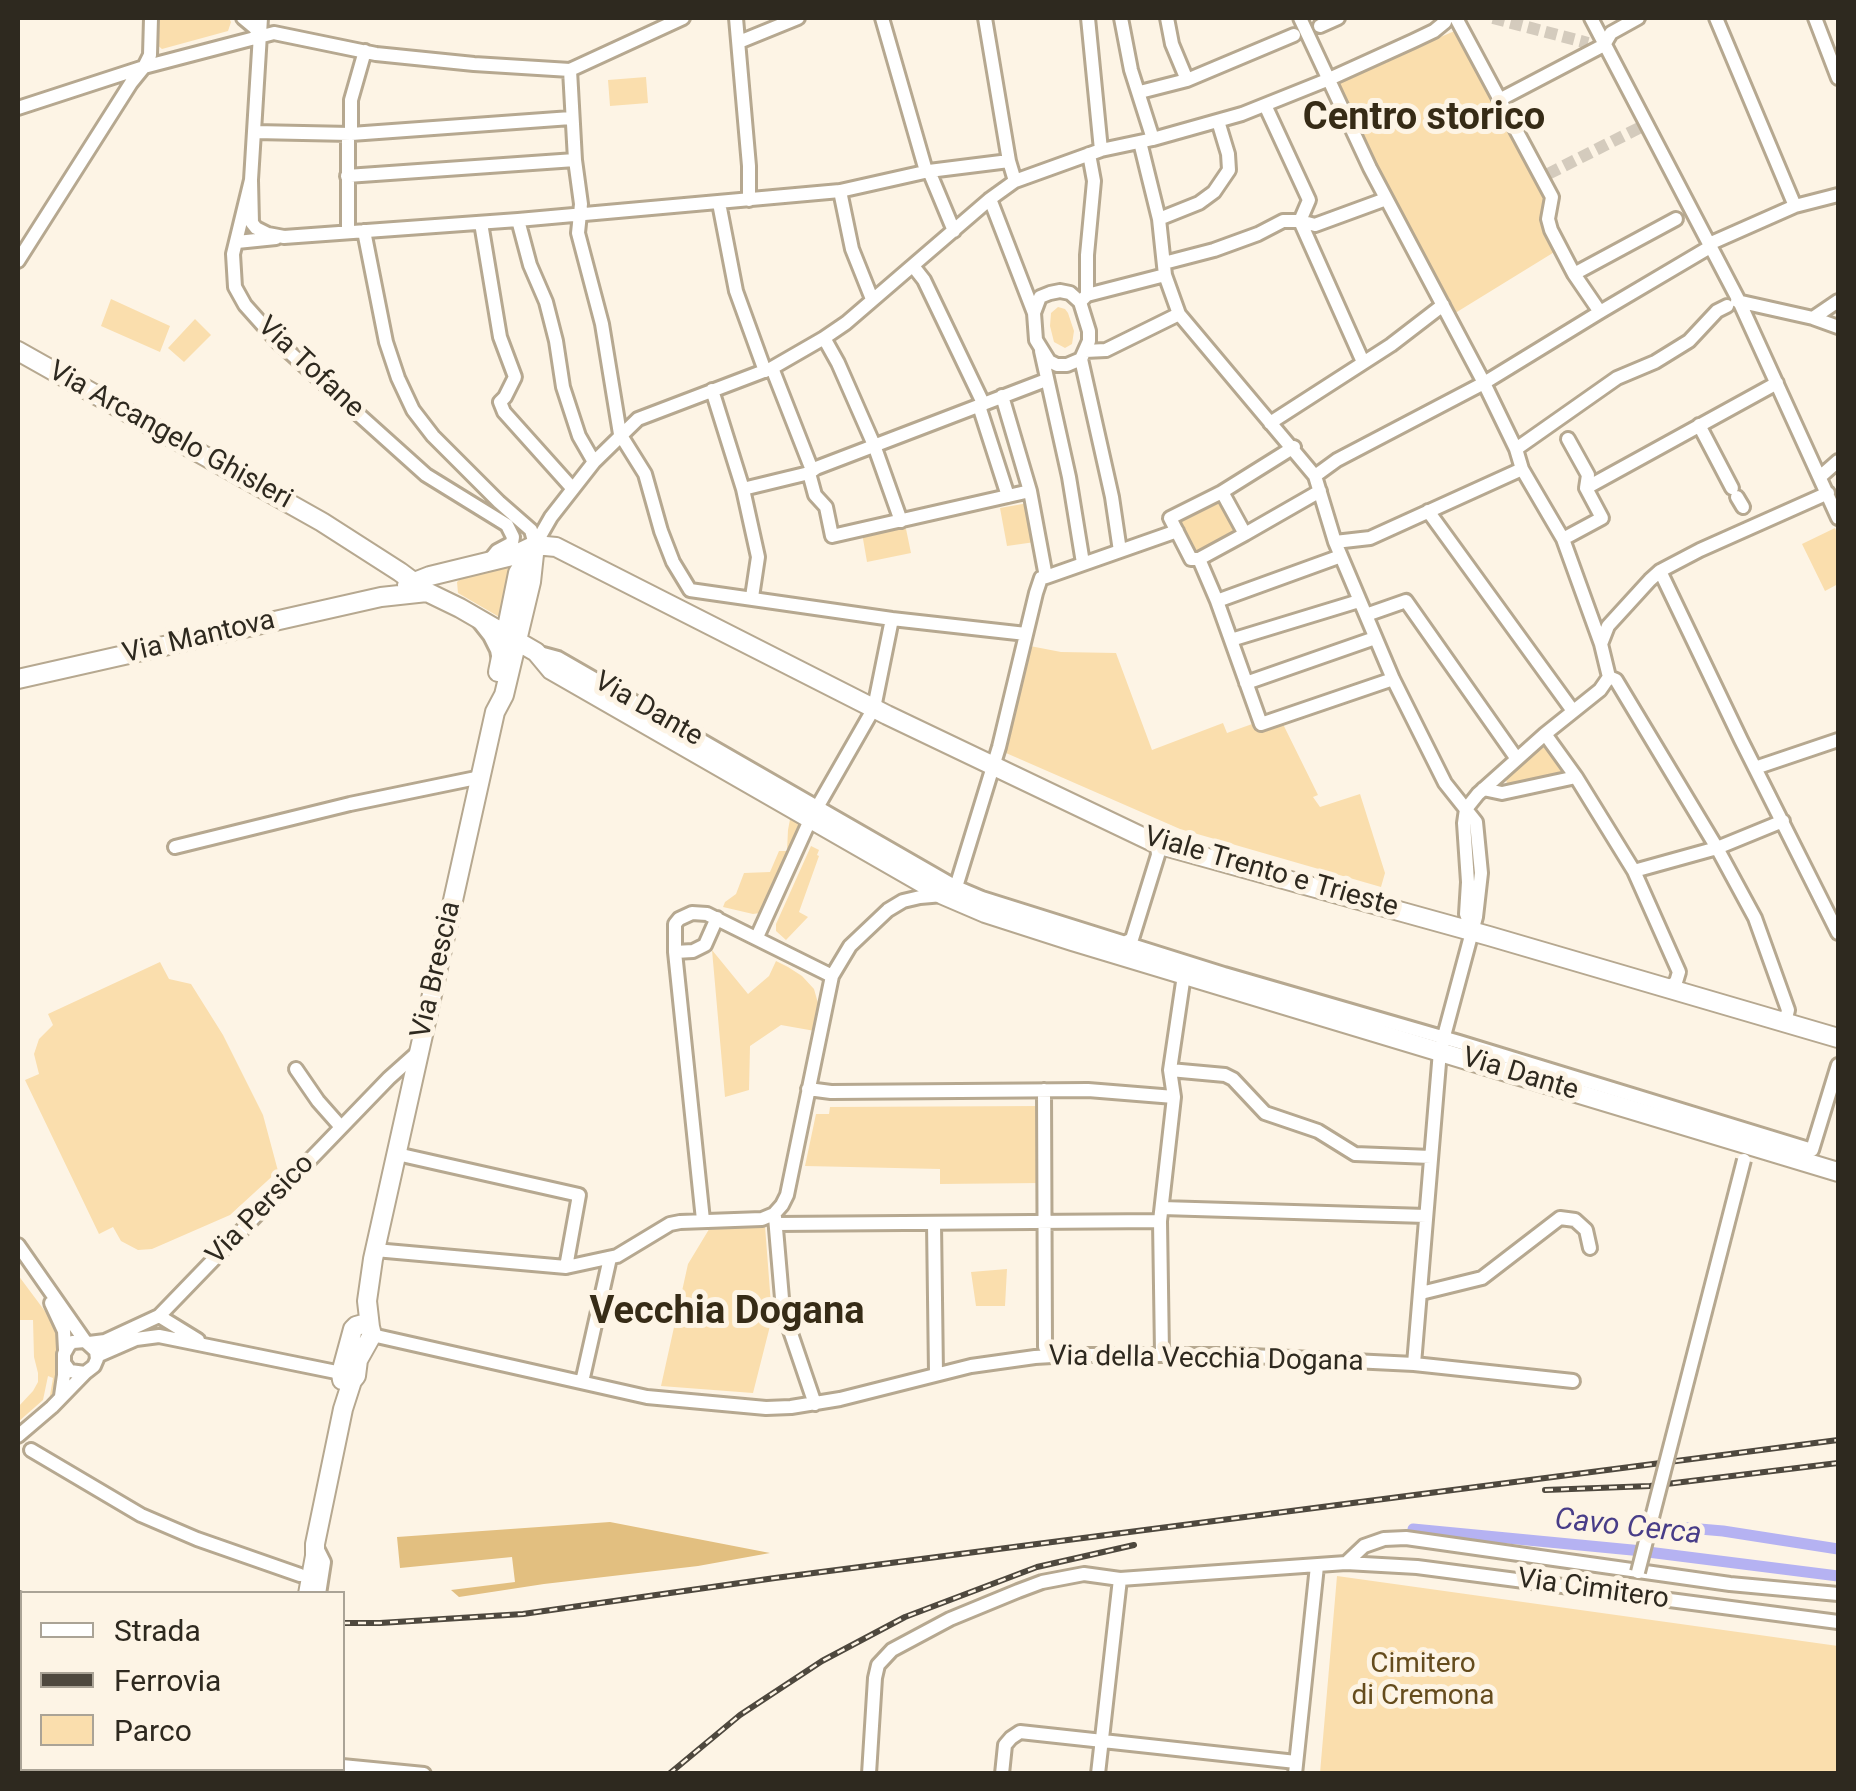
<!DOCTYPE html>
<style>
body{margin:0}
#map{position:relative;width:1856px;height:1791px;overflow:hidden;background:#fdf4e5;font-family:Roboto,sans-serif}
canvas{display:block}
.frame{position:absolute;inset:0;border:20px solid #2e291f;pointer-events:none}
.legend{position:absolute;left:20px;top:1591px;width:325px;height:180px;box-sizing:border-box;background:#fdf4e5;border:2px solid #aaa396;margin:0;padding:12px 18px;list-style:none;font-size:30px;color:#2e291f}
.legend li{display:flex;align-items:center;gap:20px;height:50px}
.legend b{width:50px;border:2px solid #aaa396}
</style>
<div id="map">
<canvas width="1856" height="1791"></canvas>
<div class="frame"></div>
<ul class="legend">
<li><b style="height:12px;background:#fff"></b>Strada</li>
<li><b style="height:12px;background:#4e483e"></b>Ferrovia</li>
<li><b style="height:28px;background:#fadead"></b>Parco</li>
</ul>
</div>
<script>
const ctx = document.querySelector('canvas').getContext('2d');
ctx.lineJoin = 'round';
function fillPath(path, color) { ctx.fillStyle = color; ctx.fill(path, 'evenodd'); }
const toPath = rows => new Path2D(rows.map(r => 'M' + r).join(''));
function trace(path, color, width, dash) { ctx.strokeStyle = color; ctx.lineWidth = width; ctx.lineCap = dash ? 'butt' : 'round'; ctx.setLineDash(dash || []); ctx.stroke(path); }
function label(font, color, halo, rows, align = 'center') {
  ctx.font = font + ' Roboto,sans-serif'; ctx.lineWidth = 10; ctx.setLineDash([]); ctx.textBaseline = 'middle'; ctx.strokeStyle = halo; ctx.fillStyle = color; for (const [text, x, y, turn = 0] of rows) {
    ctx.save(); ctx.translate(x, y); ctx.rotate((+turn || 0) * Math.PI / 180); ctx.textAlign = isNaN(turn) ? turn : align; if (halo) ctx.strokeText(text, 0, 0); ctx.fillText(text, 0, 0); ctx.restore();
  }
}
fillPath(toPath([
 [156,18,229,18,231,22,228,31,162,49,156,44],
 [1457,30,1546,199,1541,224,1556,251,1452,315,1334,82],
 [646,77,648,103,610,106,608,80],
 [111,299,170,326,160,352,101,326],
 [1058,307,1065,309,1068,313,1074,331,1072,344,1065,348,1054,342,1050,326,1051,313],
 [195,319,211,335,184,362,168,348],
 [1219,499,1238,533,1197,555,1178,521],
 [1028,503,1035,542,1007,546,1000,508],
 [905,524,911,553,867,562,862,533],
 [1835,528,1838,536,1838,584,1825,591,1802,544],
 [513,565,501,618,458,593,457,582,465,575],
 [1030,646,1061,652,1116,653,1152,750,1223,723,1227,733,1255,723,1281,720,1318,795,1313,797,1320,807,1360,794,1385,873,1381,887,1180,829,1006,753],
 [1546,743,1569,773,1509,787,1507,785,1506,778],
 [791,814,801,822,789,852,760,913,753,914,723,907,725,902,736,894,744,873,770,872,779,851,787,851,788,830],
 [811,846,819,850,817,855,819,856,799,912,808,917,786,940,776,931,776,924],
 [712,950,748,994,769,976,776,961,788,967,802,976,814,989,820,1010,815,1031,781,1025,750,1046,749,1090,725,1097],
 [160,962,169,979,191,984,223,1035,263,1115,278,1171,230,1215,152,1249,138,1250,121,1241,113,1227,99,1234,25,1080,39,1074,34,1054,39,1039,53,1025,48,1014],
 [1040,1106,1041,1183,940,1184,940,1169,805,1166,816,1114,829,1114,830,1107],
 [711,1226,765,1226,772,1318,753,1393,661,1386,688,1264],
 [1007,1269,1005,1306,976,1306,971,1272],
 [18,1275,59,1330,60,1343,57,1350,59,1372,56,1391,49,1401,53,1378,48,1376,43,1400,18,1422,18,1407,33,1391,38,1382,38,1373,34,1357,33,1320,18,1320],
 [1337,1576,1838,1646,1838,1773,1320,1773]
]), '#fadead');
fillPath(toPath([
 [610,1522,770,1553,698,1566,544,1584,459,1597,451,1590,515,1582,512,1557,400,1568,397,1537]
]), '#e2bf80');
trace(toPath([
 [1665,1526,1723,1531,1838,1549],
 [1413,1529,1632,1550,1838,1576]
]), '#b5b2f2', 11);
trace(toPath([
 [1493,18,1588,43],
 [1548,174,1639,128]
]), '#d4cbbd', 12, [12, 6]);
const minor = toPath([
 [243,18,255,28,259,35],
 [261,18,251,180,233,254,235,287,245,305,278,342,426,475,507,525,513,537,512,543,497,551,489,561],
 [736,18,749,166,749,200],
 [882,18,926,171],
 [985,18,1009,161,1015,181],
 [1088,18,1101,150],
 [1121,18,1131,70,1153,139],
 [1167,18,1172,44,1187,80],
 [1300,18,1370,168,1484,383,1516,449,1522,469,1563,539,1601,644,1609,677,1616,680,1717,848,1755,918,1788,1010,1785,1023],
 [1456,18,1552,197,1548,219,1551,230,1574,274,1600,312],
 [1591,18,1739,301,1838,518],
 [1716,18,1795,206],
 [1815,18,1838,78],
 [1320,26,1338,18],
 [739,42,798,18],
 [570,70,575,160,581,204,578,233,602,324,620,434,645,474,661,531,673,562,690,590],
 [570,70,683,18],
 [1140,92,1187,80,1294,35],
 [1501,99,1604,45,1611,33,1638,18],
 [1265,105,1309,200,1300,221],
 [18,108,144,67,274,33,376,54,474,64,570,70],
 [255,132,351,134,571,118],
 [348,134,348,232],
 [351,134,351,100,365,51],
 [1140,142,1159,219,1165,275,1179,314,1315,476,1335,542,1393,679,1445,783,1476,822,1481,873,1476,917,1440,1051,1414,1364],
 [929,171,954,231],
 [347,176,575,160],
 [251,180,252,223,256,228,268,234,284,237,518,220,840,191,929,171,1009,161],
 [840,191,852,249,872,299],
 [990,199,1034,313],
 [719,203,736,291,765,371],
 [1159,219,1199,203,1214,192,1229,170,1228,154,1218,121],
 [518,220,530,265,546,302,556,341,563,387,579,436,594,462],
 [1300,221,1363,362],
 [481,223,500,337,515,377,505,397,500,402,504,412,573,489],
 [364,231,386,342,398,378,413,410,433,436,499,502,531,530,535,545],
 [237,242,276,238],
 [1709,244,1795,206,1838,195],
 [18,261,131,83,144,67,150,55,151,18],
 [1164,263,1214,250,1258,234,1283,221,1300,221,1315,225,1386,199],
 [913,266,924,280,983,403,980,409,1008,496],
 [1574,274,1676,219],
 [1060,291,1070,293,1080,302,1089,331,1089,341,1081,359,1067,365,1057,365,1049,361,1036,340,1034,313,1040,297,1050,293,1060,291],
 [1087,295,1165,275],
 [1737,301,1813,318,1838,327],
 [1080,302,1087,295,1087,255,1094,181,1089,154],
 [1813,318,1838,301],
 [824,338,838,363,874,445,901,521],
 [1041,351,1069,477,1083,563],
 [1085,351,1106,350,1179,314],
 [1081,359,1112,497,1120,551],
 [772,368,812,470],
 [712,390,743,489,758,557,752,597],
 [1002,396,1030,491,1046,577],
 [1270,423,1391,345,1443,305],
 [1699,425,1732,488],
 [1516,449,1617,378,1655,362,1689,341,1717,311,1727,306],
 [809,473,815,495,826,507,832,536,1030,491],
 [1315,476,1337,460,1484,383,1600,312,1710,247],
 [1821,476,1838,461],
 [1586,488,1777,383],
 [743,489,809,473,816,468,1046,380],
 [1222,492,1245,534,1199,559,1191,559,1170,518,1222,492],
 [1222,492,1294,447],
 [1737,497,1743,507],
 [1428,511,1573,711],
 [1245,534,1320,491],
 [1563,539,1602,518,1586,488,1588,475,1568,439],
 [1335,542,1370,538,1522,469],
 [535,545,551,517,594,462,638,419,772,368,824,338,846,323,990,199,1015,181,1101,150,1153,139,1242,114,1327,80,1413,41,1434,31,1445,22,1446,18],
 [1199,559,1217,601,1261,724,1393,679],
 [1660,571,1741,740,1838,933],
 [1046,577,1177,531],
 [690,590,892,619,1026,634],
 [1217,601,1341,556],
 [1366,615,1406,601,1517,759],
 [479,622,490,636,497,650,499,661],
 [1231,640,1359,601],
 [1601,644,1608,626,1650,580,1660,571,1700,550,1828,493],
 [536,652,558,658,956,887,982,898,1224,974,1459,1042,1812,1150],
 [1246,683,1375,638],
 [1545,734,1576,777,1634,871,1679,972,1676,982,1666,989],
 [1755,768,1838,740],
 [1483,789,1502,793,1576,777],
 [175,847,350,804,481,777],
 [1634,871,1717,848,1783,821],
 [956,887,999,747,1036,593,1041,578,1046,577],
 [1472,930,1466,914,1468,882,1464,823,1466,809,1478,794,1545,734,1600,690,1609,677],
 [757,937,811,818,874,708,892,619],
 [1124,943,1132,939,1158,855,1157,844],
 [675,952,693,951,705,945,717,918],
 [296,1069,318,1101,341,1127],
 [1170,1070,1225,1075,1233,1079,1265,1113,1318,1131,1355,1154,1431,1157],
 [808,1089,831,1092,1088,1090,1174,1097],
 [1044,1090,1045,1347],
 [1812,1150,1838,1065],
 [397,1154,579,1195,566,1267],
 [1162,1208,1426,1216],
 [774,1214,782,1205,787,1195,832,976,850,946,888,910,903,901,920,897,943,895],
 [775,1217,783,1310,815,1404],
 [703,1220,675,952,675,924,679,919,692,913,707,914,832,976],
 [934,1223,936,1374],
 [776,1224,1160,1221],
 [18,1245,85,1341],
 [375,1250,566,1267,617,1256,670,1224,680,1222,762,1219,774,1214],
 [1421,1293,1482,1278,1560,1218,1575,1220,1586,1230,1590,1248],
 [51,1303,64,1331,65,1350],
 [159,1316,198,1340],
 [372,1335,647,1397,766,1408,791,1407,840,1399,971,1366,1035,1357,1070,1355,1231,1355,1414,1364,1573,1381],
 [89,1343,105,1341,159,1316,389,1078,417,1053],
 [1162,1353,1160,1221,1174,1097,1170,1070,1184,975],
 [97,1356,136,1339,159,1336,341,1373],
 [582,1382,610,1258],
 [61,1396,64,1375,64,1354,69,1345,73,1342,85,1341,96,1351,97,1359,94,1366,85,1373,70,1371,64,1363],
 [18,1436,52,1407,85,1373],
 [31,1450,141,1515,197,1539,300,1575],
 [316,1546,324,1562,319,1594],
 [1346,1563,1364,1546,1384,1539,1406,1538,1730,1584,1838,1594],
 [18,1729,22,1730],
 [342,1766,424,1774],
 [54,1774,54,1768],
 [869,1774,875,1678,878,1665,892,1650,950,1619,1018,1591,1042,1582,1084,1574,1120,1579,1346,1563,1417,1567,1838,1622],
 [1002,1774,1005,1745,1011,1738,1020,1732,1296,1762],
 [1098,1774,1120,1579],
 [1295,1774,1317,1566]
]);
const major = toPath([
 [18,351,322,522,400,572,427,592,460,608,536,652,551,670,943,895,985,913,1072,941,1838,1172],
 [535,545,556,547,887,715,1157,844,1489,936,1838,1038],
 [407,585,430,576,512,556,535,545],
 [498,672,518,573,530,554],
 [18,679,381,597,427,592],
 [370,1327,367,1301,373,1259,495,712,504,695,531,582,535,545],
 [308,1594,315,1556,315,1544,343,1409,352,1381,356,1376,358,1360,372,1335,370,1327,363,1324,356,1326,353,1329,341,1373,342,1380,352,1381],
 [273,1768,280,1774]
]);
trace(minor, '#b6a890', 18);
trace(major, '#b6a890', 22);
trace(minor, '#fff', 12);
trace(major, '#fff', 18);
const rail = toPath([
 [1545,1490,1650,1486,1838,1463],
 [18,1593,22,1594],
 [342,1623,380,1623,523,1614,775,1578,1838,1440],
 [669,1774,740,1715,822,1661,905,1617,1037,1567,1134,1545]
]);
trace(rail, '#4e483e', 6);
trace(rail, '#fdf4e5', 2.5, [8]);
const minorBridge = toPath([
 [1638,1572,1744,1160]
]);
trace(minorBridge, '#b6a890', 18, []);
trace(minorBridge, '#fff', 12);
label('28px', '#2e291f', '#fdf4e5', [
 ["Via Tofane",310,368,43],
 ["Via Arcangelo Ghisleri",170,436,29],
 ["Via Mantova",199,638,-13],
 ["Via Dante",648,710,30],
 ["Viale Trento e Trieste",1271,873,16],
 ["Via Brescia",437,970,-77],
 ["Via Dante",1520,1075,17],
 ["Via Persico",261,1210,-46],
 ["Via della Vecchia Dogana",1206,1360,1],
 ["Via Cimitero",1593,1590,8]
]);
label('28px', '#654c1d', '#fdf4e5', [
 ["Cimitero",1423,1665],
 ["di Cremona",1423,1697]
]);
label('italic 30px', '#483d88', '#fdf4e5', [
 ["Cavo Cerca",1628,1528,6]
]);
label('bold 38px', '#362b16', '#fdf4e5', [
 ["Centro storico",1424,119],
 ["Vecchia Dogana",727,1313]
]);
</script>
